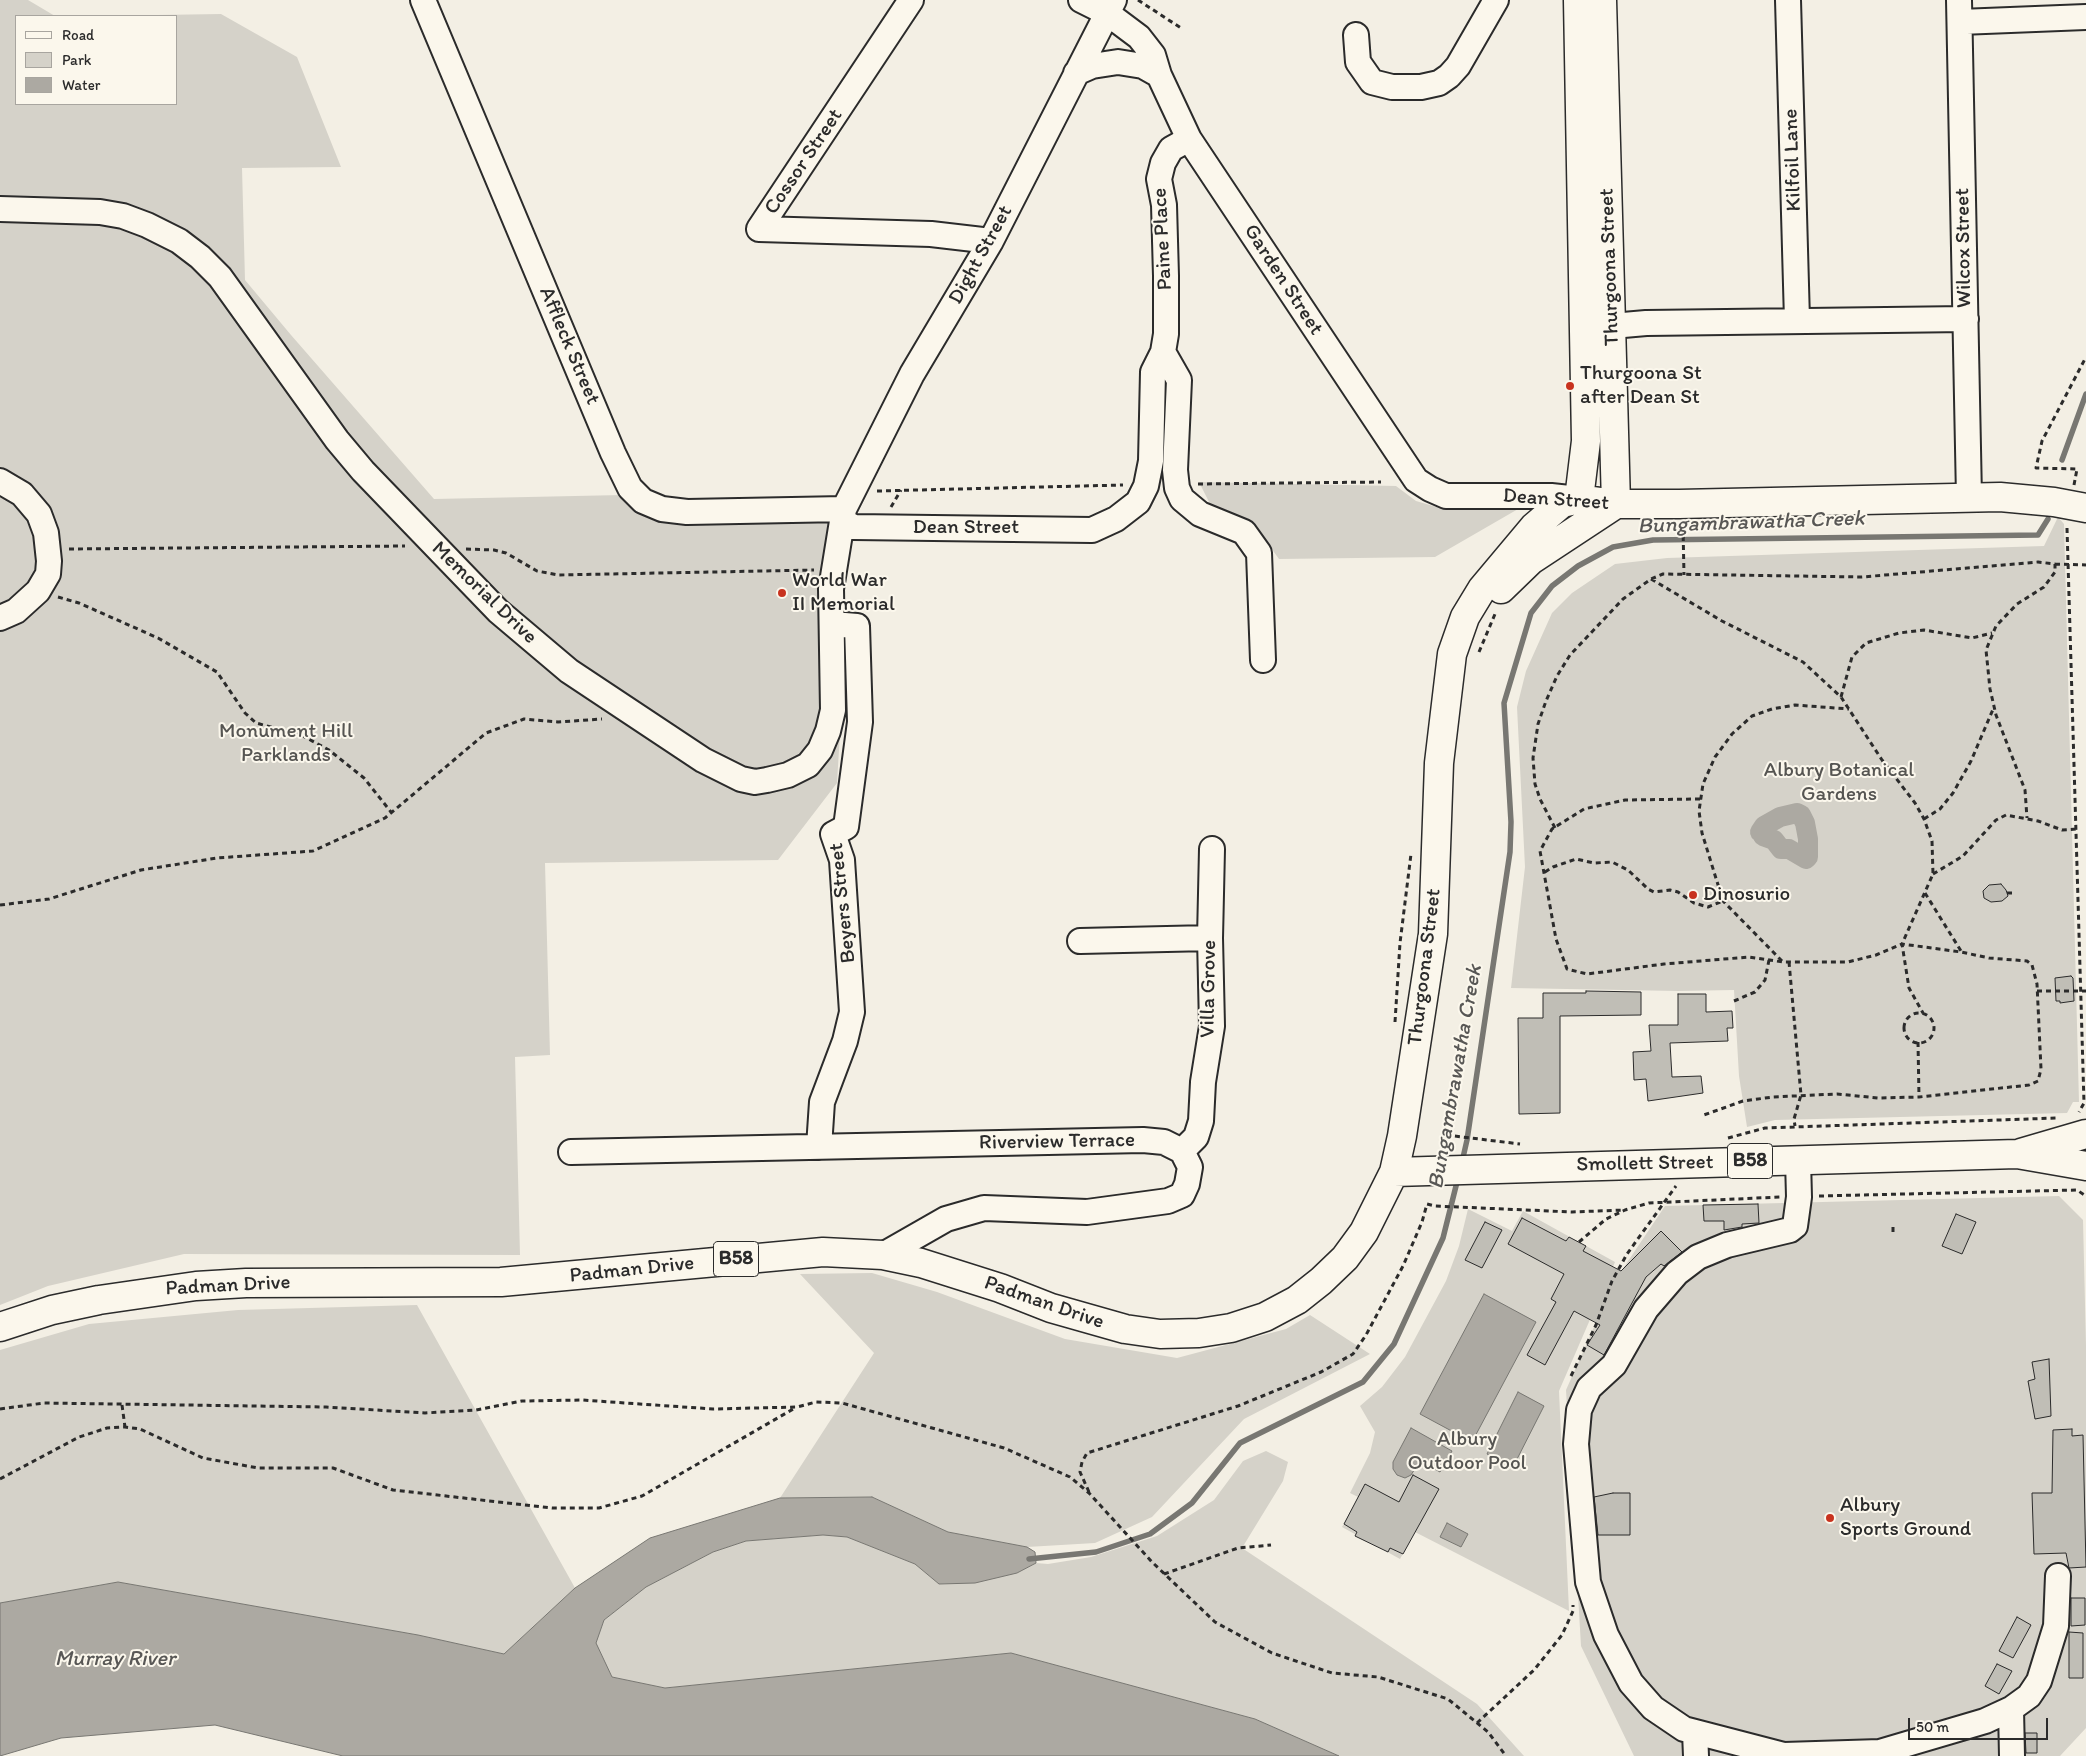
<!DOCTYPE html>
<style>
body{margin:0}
#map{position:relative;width:2086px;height:1756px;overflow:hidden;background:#f3efe4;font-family:Itim,sans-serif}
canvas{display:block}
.legend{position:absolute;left:15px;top:15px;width:162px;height:90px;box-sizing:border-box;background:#fbf7ec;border:1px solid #a8a59f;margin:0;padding:6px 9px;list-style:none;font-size:15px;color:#2b2b2b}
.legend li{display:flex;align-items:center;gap:10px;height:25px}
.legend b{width:25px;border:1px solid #a8a59f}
.scale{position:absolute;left:1908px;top:1718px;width:140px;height:22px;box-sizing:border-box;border:2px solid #2b2b2b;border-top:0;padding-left:6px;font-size:15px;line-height:18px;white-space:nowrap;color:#2b2b2b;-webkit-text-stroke:4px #fbf7ec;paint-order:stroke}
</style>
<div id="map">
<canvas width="2086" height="1756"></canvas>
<ul class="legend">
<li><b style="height:6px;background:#fbf7ec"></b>Road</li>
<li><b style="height:14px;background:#d5d2c9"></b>Park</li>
<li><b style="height:14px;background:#aca9a2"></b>Water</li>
</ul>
<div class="scale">50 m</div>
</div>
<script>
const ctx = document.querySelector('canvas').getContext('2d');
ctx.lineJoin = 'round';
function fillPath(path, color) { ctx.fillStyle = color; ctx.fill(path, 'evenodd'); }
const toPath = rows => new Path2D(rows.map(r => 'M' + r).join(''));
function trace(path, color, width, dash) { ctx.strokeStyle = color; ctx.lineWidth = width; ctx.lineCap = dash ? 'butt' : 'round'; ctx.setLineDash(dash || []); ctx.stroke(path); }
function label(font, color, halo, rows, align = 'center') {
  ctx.font = font + ' Itim,sans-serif'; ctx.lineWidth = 4; ctx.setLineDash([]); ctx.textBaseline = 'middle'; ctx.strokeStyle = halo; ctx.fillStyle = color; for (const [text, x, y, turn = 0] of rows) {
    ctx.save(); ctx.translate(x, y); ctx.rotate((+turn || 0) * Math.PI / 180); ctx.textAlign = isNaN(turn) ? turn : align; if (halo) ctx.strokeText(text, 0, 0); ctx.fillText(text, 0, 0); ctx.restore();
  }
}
fillPath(toPath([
 [0,0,28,0,55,16,16,16,16,104,176,104,176,16,94,16,221,14,297,57,341,167,242,168,245,280,291,335,434,499,622,495,642,507,843,512,841,717,837,783,778,860,545,863,550,1055,515,1057,520,1255,184,1254,48,1286,0,1305],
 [1199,482,1396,486,1416,501,1440,508,1525,505,1435,557,1279,559,1258,530,1211,506],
 [2058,517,2064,524,2079,1102,2073,1102,2067,1113,1775,1120,1747,1127,1739,1076,1734,990,1678,991,1511,988,1525,867,1517,707,1526,671,1552,613,1572,593,1615,564,1667,558,2044,546],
 [2059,1196,2083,1220,2086,1346,2086,1728,2060,1756,1634,1756,1581,1646,1566,1390,1614,1282,1665,1206],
 [1468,1209,1512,1231,1523,1211,1615,1262,1559,1391,1569,1611,1415,1532,1400,1559,1342,1527,1358,1497,1350,1493,1370,1453,1375,1432,1360,1406,1382,1387,1405,1357,1446,1281,1459,1246],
 [872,1273,937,1292,1065,1339,1177,1358,1286,1329,1310,1315,1370,1354,1244,1419,1152,1517,1095,1543,1027,1547,948,1532,872,1497,780,1498,874,1353,800,1274],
 [417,1305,575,1588,504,1654,418,1635,118,1582,0,1603,0,1350,89,1324,238,1310],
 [1266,1451,1288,1462,1283,1481,1242,1548,1477,1704,1524,1756,1339,1756,1255,1719,1011,1653,665,1688,612,1677,595,1643,604,1620,646,1587,713,1552,746,1541,823,1535,847,1537,915,1564,939,1584,1017,1573,1036,1563,1048,1564,1091,1557,1157,1536,1214,1500,1243,1461]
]), '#d5d2c9');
const water = toPath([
 [1484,1294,1536,1322,1472,1442,1420,1414,1484,1294],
 [1518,1392,1544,1406,1513,1467,1487,1454,1518,1392],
 [1411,1428,1452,1451,1440,1472,1420,1461,1411,1475,1405,1478,1397,1475,1393,1469,1393,1462,1411,1428],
 [872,1497,948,1532,1027,1547,1035,1552,1036,1563,1017,1573,975,1583,939,1584,915,1564,847,1537,823,1535,746,1541,713,1552,646,1587,604,1620,596,1643,612,1677,665,1688,1011,1653,1255,1719,1339,1756,343,1756,215,1725,61,1738,0,1756,0,1603,118,1582,418,1635,504,1654,575,1588,650,1538,780,1498,872,1497],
 [1447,1523,1468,1534,1461,1547,1440,1537,1447,1523]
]);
fillPath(water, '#aca9a2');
trace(water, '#787772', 1);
trace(toPath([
 [2062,460,2086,394],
 [1462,1162,1467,1140,1510,852,1511,822,1504,703,1531,613,1552,586,1578,566,1613,547,1653,540,2038,535,2048,519],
 [1029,1559,1096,1552,1150,1534,1192,1503,1240,1443,1363,1382,1394,1344,1443,1238,1458,1178]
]), '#787772', 5.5);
trace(toPath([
 [1760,832,1764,826,1780,817,1797,813,1801,815,1805,823,1808,839,1808,857,1806,859,1789,849,1781,849,1774,840,1763,836]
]), '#aca9a2', 20);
const building = toPath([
 [2001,884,2006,890,2008,896,2002,901,1991,902,1984,898,1983,891,1989,885,2001,884],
 [2071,976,2073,978,2074,1001,2060,1003,2060,1001,2056,1001,2055,978,2071,976],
 [1586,991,1641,992,1641,1015,1560,1016,1560,1113,1519,1114,1518,1018,1543,1018,1543,993,1586,993,1586,991],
 [1678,994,1706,994,1706,1012,1732,1011,1733,1028,1727,1028,1728,1041,1670,1043,1672,1077,1701,1076,1703,1093,1648,1101,1646,1079,1634,1080,1633,1052,1651,1051,1649,1025,1678,1025,1678,994],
 [1758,1204,1759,1223,1742,1224,1742,1227,1724,1230,1724,1221,1704,1221,1703,1205,1758,1204],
 [1956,1214,1976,1222,1962,1254,1942,1246,1956,1214],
 [1522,1218,1566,1241,1569,1237,1586,1246,1583,1251,1621,1271,1661,1231,1682,1252,1664,1266,1661,1264,1646,1277,1604,1355,1587,1345,1600,1325,1574,1311,1545,1365,1527,1355,1556,1302,1551,1299,1564,1274,1508,1244,1522,1218],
 [1485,1222,1502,1230,1482,1268,1465,1260,1485,1222],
 [2049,1359,2051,1416,2035,1419,2028,1381,2035,1379,2032,1362,2049,1359],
 [2072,1429,2072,1436,2083,1435,2086,1567,2069,1568,2066,1553,2034,1554,2032,1493,2052,1493,2053,1430,2072,1429],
 [1413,1475,1439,1489,1403,1554,1390,1548,1388,1552,1355,1536,1357,1532,1344,1524,1365,1484,1399,1502,1413,1475],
 [1613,1493,1630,1493,1630,1535,1598,1535,1594,1497,1613,1493],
 [2071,1598,2085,1598,2085,1625,2071,1626,2071,1598],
 [2017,1617,2031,1625,2013,1658,1999,1651,2017,1617],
 [2069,1632,2083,1633,2083,1678,2069,1678,2069,1632],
 [1997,1664,2012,1671,1999,1694,1985,1686,1997,1664],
 [2025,1733,2037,1733,2037,1753,2026,1753,2025,1733]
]);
fillPath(building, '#c0beb6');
trace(building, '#2b2b2b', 1);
const minor = toPath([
 [423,0,613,453,630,488,643,501,662,509,687,512,844,509],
 [911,0,759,229,931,234,991,241],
 [1081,0,1107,13,1139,37,1153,55,1159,75,1189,139,1416,480,1430,489,1446,496,1551,496,1579,499],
 [1788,0,1797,320],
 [1959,0,1969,497],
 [1960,22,2086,17],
 [1356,35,1358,62,1372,82,1392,87,1421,87,1439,83,1449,76,1458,66,1496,0],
 [1076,73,1092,66,1118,62,1143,66,1159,75],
 [0,209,100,212,123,216,147,225,179,241,200,257,220,277,337,440,363,471,498,611,569,671,703,760,741,779,755,782,767,780,788,775,808,765,820,750,828,731,833,710,831,589,844,509,912,374,991,241,1114,0],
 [1612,326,1646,323,1966,319],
 [1163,352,1166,334,1166,276,1164,205,1159,179,1163,163,1171,149,1189,139],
 [0,481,22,494,39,514,46,533,49,561,48,574,38,591,16,611,0,618],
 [842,521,854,527,1092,530,1116,519,1138,502,1146,486,1151,461,1153,372,1163,352,1179,380,1175,470,1177,488,1182,499,1200,514,1244,532,1259,553,1263,660],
 [1080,941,1210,938],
 [819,1147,822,1102,845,1041,852,1012,842,860,833,834,846,827,860,722,857,626,832,624],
 [1182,1151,1196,1137,1201,1121,1203,1082,1212,1026,1210,938,1212,849],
 [571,1152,1143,1140,1164,1142,1182,1151,1190,1167,1187,1184,1182,1195,1168,1201,1087,1212,984,1208,946,1219,883,1255],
 [1798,1160,1799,1197,1795,1226,1790,1230,1727,1245,1698,1257,1677,1273,1646,1309,1614,1365,1589,1388,1579,1410,1576,1444,1588,1582,1606,1635,1631,1683,1653,1708,1684,1729,1784,1755,1880,1752,1985,1721,2011,1709,2029,1696,2039,1681,2056,1626,2058,1576],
 [2011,1709,2012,1756],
 [1695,1732,1696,1756]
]);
const major = toPath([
 [1578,0,1586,441,1579,499],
 [1602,0,1616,504],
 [1501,589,1531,560,1616,504],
 [2021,1153,2086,1134],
 [1394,1172,2017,1154,2086,1166],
 [0,1327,52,1310,99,1300,196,1286,246,1283,501,1282,823,1252,883,1255,921,1263,1000,1288,1051,1308,1125,1329,1160,1334,1199,1333,1231,1328,1265,1317,1297,1300,1321,1281,1345,1258,1364,1232,1394,1172,1402,1136,1433,934,1439,763,1452,654,1465,617,1482,589,1534,527,1562,503,1579,499,1616,504,1679,504,2000,497,2054,502,2086,508]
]);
trace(minor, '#2b2b2b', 28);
trace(major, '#2b2b2b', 31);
trace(toPath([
 [1138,0,1181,28],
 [1198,484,1381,482],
 [2074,485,2077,469,2036,468,2042,441,2086,357],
 [877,491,1123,485],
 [891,507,901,490],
 [1683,527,1684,575],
 [2067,528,2084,1103,2079,1112],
 [69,549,405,546],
 [466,549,494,550,506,553,537,571,558,575,814,570],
 [2055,564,2086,565],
 [1651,579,1722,621,1803,662,1841,697,1882,760,1915,803,1924,819,1932,841,1933,874,1902,944,1909,988,1923,1013],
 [58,597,79,603,158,638,217,672,245,713,256,723,301,735,329,750,364,778,391,812],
 [1479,652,1495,614],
 [1841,697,1852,657,1866,643,1899,633,1924,630,1972,638,1992,633],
 [1700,799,1625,800,1584,809,1552,829,1540,851,1556,939,1567,969,1587,974,1664,964,1749,957,1783,962,1848,962,1876,955,1902,944,1961,952,1989,958,2027,961,2032,965,2037,984,2041,1069,2038,1081,2029,1085,1919,1097,1878,1098,1837,1094,1773,1097,1743,1101,1701,1116],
 [1924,819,1940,809,1953,793,1971,761,1994,707],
 [1555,828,1540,799,1535,784,1533,758,1538,724,1546,701,1557,676,1570,655,1623,599,1651,579,1663,574,1862,577,2038,562,2055,564,2055,572,2044,587,2017,604,1996,626,1986,650,1990,689,1996,715,2025,790,2027,818],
 [1545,872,1553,867,1576,859,1594,863,1612,862,1628,870,1648,889,1654,892,1670,890,1678,892,1694,903,1708,907,1723,901],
 [1933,874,1963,856,1996,820,2006,815,2038,821,2062,830,2077,829],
 [1925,893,1961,951],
 [2007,893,2015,893],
 [0,905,49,899,141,870,217,858,313,851,385,818,486,733,524,719,558,722,602,719],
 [1782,961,1723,901,1702,833,1699,811,1703,784,1715,757,1732,734,1752,716,1772,709,1795,705,1849,709],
 [1789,962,1801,1095,1794,1119,1795,1126],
 [2037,991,2086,991],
 [1734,1001,1755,992,1765,980,1769,960],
 '1904 1028a15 15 0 1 1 30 0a15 15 0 1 1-30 0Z',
 [1395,1022,1400,943,1411,854],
 [1918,1042,1919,1097],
 [1446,1135,1520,1144],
 [1728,1138,1765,1128,2057,1118],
 [1819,1196,2077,1190,2086,1196],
 [1893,1227,1893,1233],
 [1579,1242,1606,1219,1625,1210,1649,1203,1780,1197],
 [1571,1376,1596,1325,1612,1281,1627,1254,1676,1186],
 [122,1405,125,1427],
 [0,1409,44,1403,326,1407,425,1413,476,1410,522,1401,582,1400,713,1409,797,1407,816,1402,842,1403,1004,1448,1070,1477,1089,1493,1152,1562,1215,1622,1272,1653,1332,1673,1378,1677,1448,1699,1488,1732,1506,1756],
 [0,1479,79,1437,107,1428,125,1427,140,1429,203,1458,258,1468,333,1468,393,1490,552,1508,599,1508,642,1496,795,1408],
 [1089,1492,1080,1472,1082,1462,1087,1453,1238,1406,1321,1372,1353,1354,1366,1335,1403,1266,1422,1222,1427,1204,1435,1206,1572,1212,1625,1210],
 [1164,1574,1238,1548,1271,1545],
 [1477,1723,1534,1670,1562,1635,1573,1611,1573,1605]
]), '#2b2b2b', 3, [5, 4]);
trace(minor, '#fbf7ec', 24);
trace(major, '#fbf7ec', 28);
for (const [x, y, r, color] of [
 [1570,386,5,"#c8321e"],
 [782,593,5,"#c8321e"],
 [1693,895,5,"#c8321e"],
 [1830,1518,5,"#c8321e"]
]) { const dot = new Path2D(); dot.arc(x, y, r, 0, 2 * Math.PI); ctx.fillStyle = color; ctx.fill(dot); trace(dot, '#fbf7ec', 2); }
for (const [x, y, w] of [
 [1750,1161,45],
 [736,1259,45]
]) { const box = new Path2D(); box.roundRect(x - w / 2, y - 17.5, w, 35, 4); ctx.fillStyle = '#fbf7ec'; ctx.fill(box); trace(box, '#2b2b2b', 1); }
label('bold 20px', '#2b2b2b', null, [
 ["B58",1750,1161],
 ["B58",736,1259]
]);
label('21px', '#2b2b2b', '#fbf7ec', [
 ["Kilfoil Lane",1793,160,-92],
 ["Cossor Street",804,162,-56],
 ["Paine Place",1163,239,-93],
 ["Wilcox Street",1964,248,-91],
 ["Dight Street",981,255,-61],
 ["Thurgoona Street",1610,267,-92],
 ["Garden Street",1283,280,57],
 ["Affleck Street",569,346,67],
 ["Dean Street",1556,500,4],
 ["Dean Street",966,528],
 ["Memorial Drive",484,593,44],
 ["Beyers Street",843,903,-96],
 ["Thurgoona Street",1425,967,-83],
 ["Villa Grove",1209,989,-89],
 ["Riverview Terrace",1057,1142,-1],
 ["Smollett Street",1645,1164,-1],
 ["Padman Drive",632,1270,-6],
 ["Padman Drive",228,1286,-3],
 ["Padman Drive",1044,1303,19]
]);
label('21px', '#2b2b2b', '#fbf7ec', [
 ["Thurgoona St",1580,374],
 ["after Dean St",1580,398],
 ["World War",792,581],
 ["II Memorial",792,605],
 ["Dinosurio",1703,895],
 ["Albury",1840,1506],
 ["Sports Ground",1840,1530]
], 'left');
label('21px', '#565552', '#fbf7ec', [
 ["Monument Hill",286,732],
 ["Parklands",286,756],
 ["Albury Botanical",1839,771],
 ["Gardens",1839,795],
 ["Albury",1467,1440],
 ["Outdoor Pool",1467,1464]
]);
label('italic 22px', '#585755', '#fbf7ec', [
 ["Bungambrawatha Creek",1751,523,-2],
 ["Bungambrawatha Creek",1456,1077,-80],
 ["Murray River",115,1659]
]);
</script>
